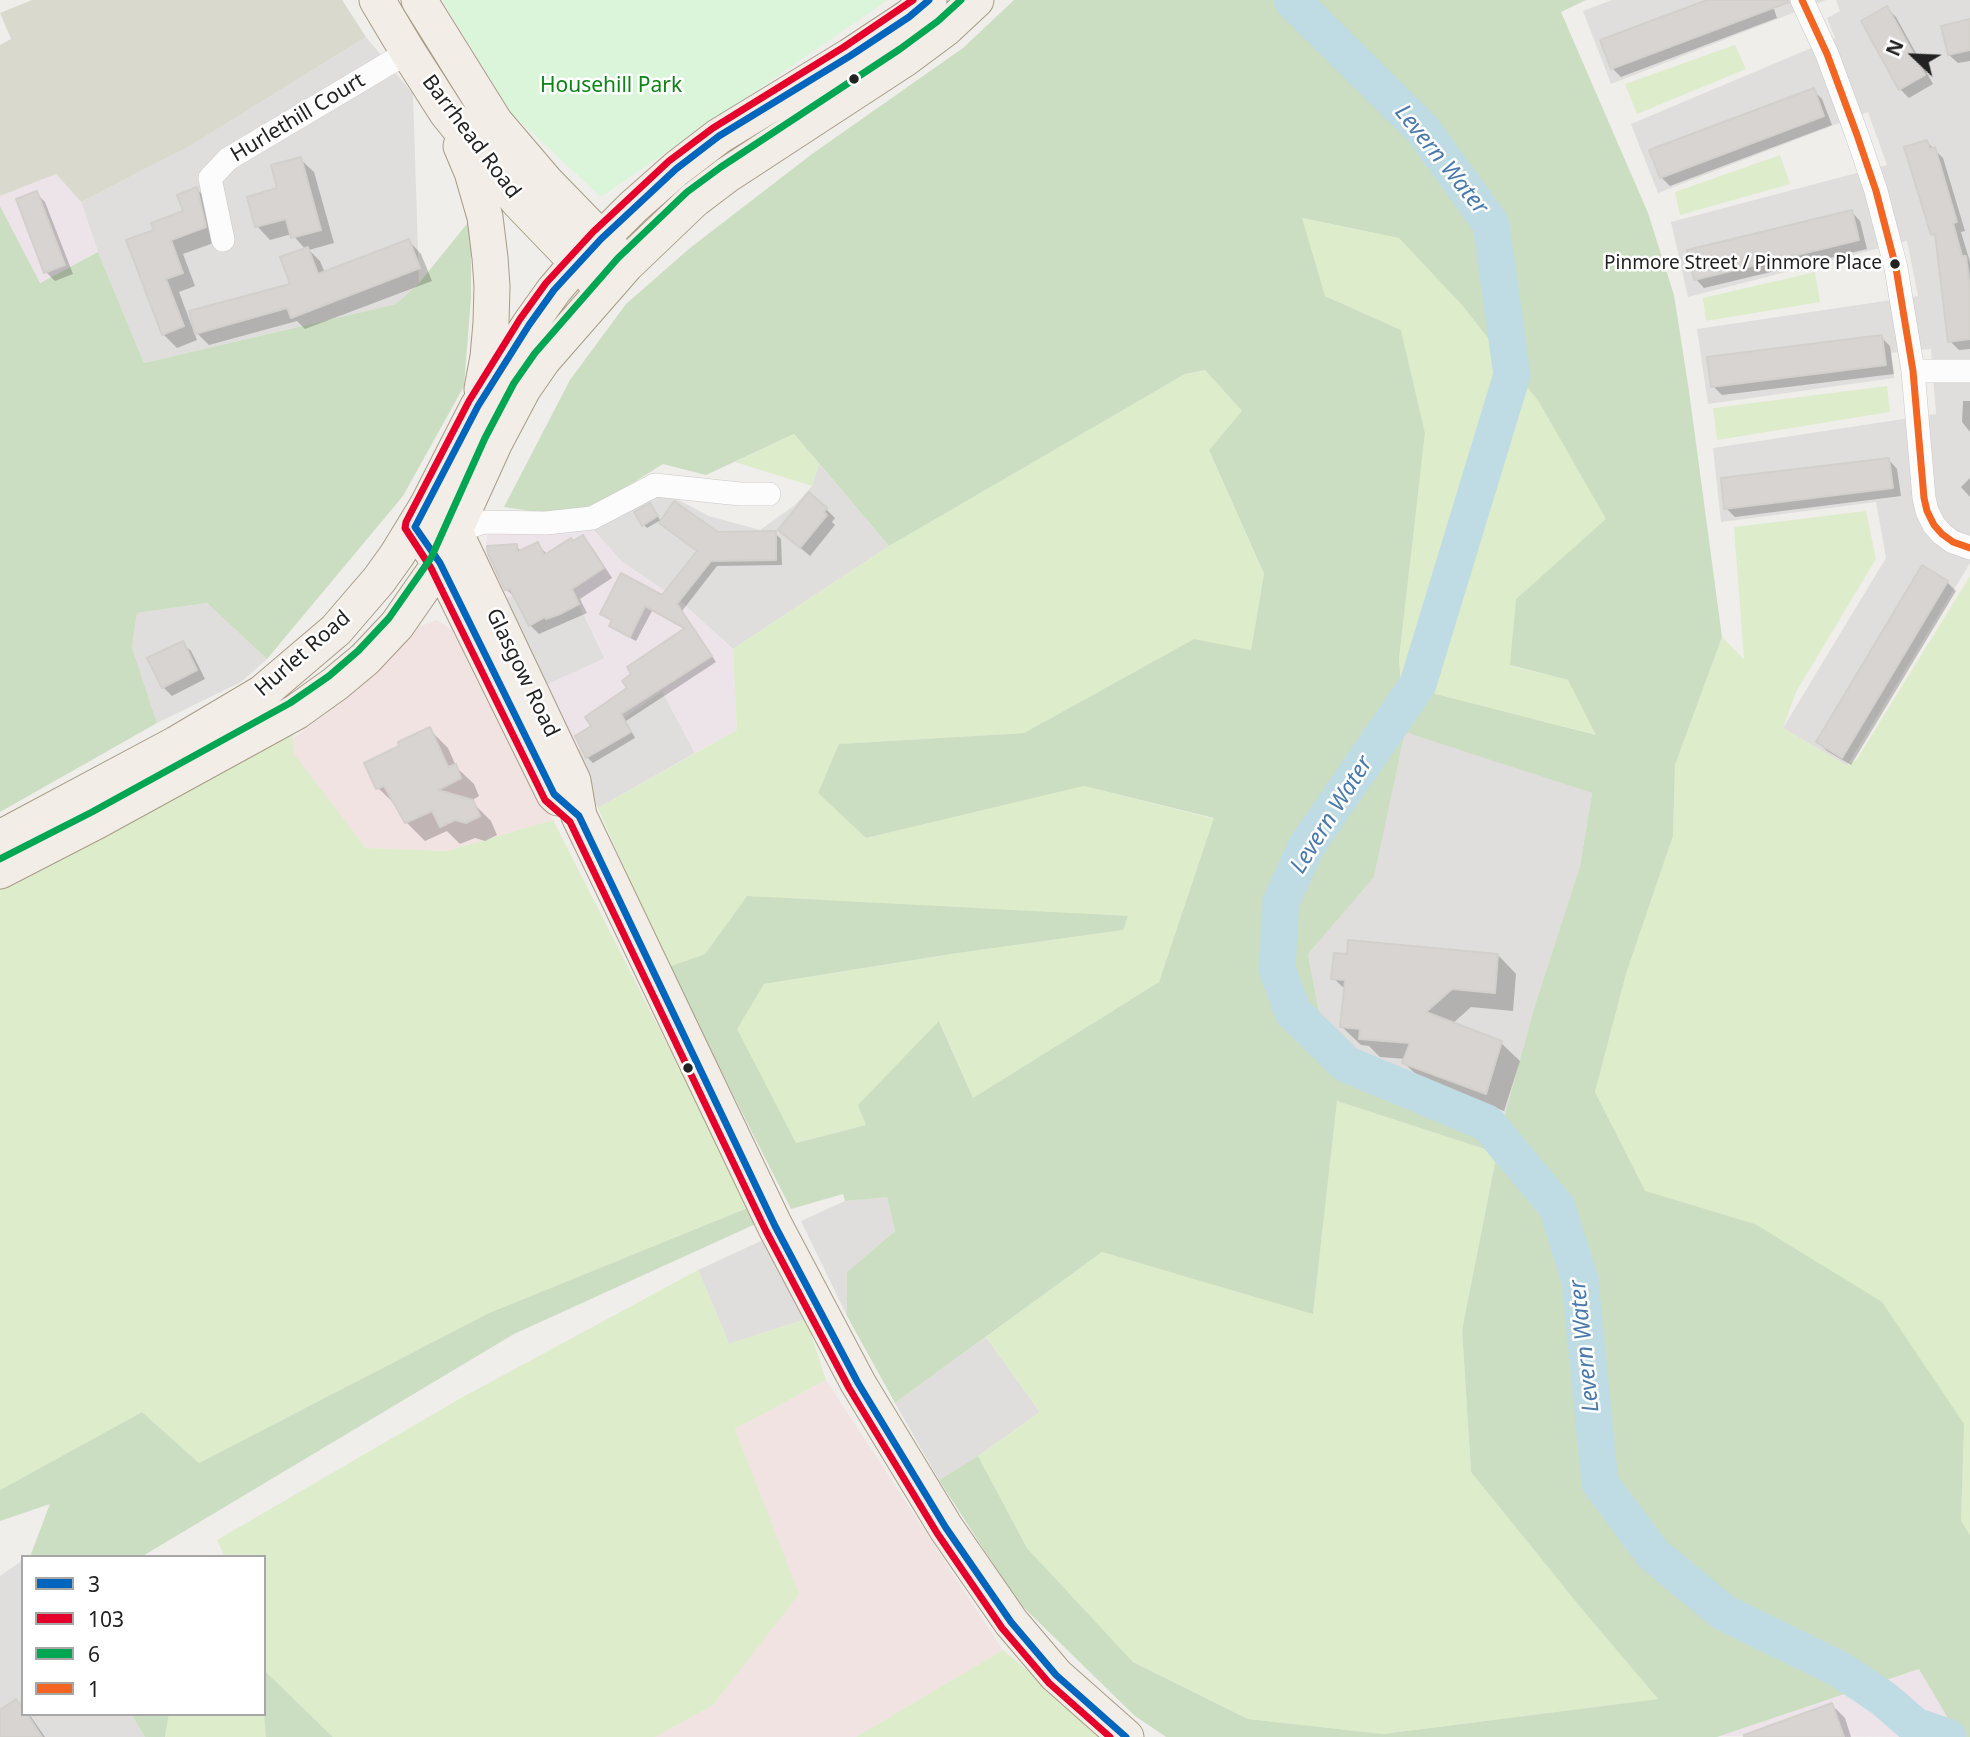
<!DOCTYPE html>
<style>
body{margin:0}
#map{position:relative;width:1970px;height:1737px;overflow:hidden;background:#f0eeeb;font-family:"Noto Sans",sans-serif}
canvas{display:block}
.legend{position:absolute;left:21px;top:1555px;width:245px;height:161px;box-sizing:border-box;background:#fff;border:2px solid #a7a7a7;margin:0;padding:9px 12px;list-style:none;font-size:21px;color:#222}
.legend li{display:flex;align-items:center;gap:14px;height:35px}
.legend b{width:35px;border:2px solid #a7a7a7}
.north{position:absolute;left:1879px;top:21px;width:70px;height:70px;-webkit-text-stroke:5px #fff;paint-order:stroke;rotate:293deg;font-size:19px;font-weight:700;line-height:28px;text-align:center;color:#222}
.north::after{content:'';display:block;margin:auto;width:24px;height:32px;background:#222;clip-path:polygon(50% 0,100% 100%,50% 72%,0 100%)}
</style>
<div id="map">
<canvas width="1970" height="1737"></canvas>
<ul class="legend">
<li><b style="height:9px;background:#0065bd"></b>3</li>
<li><b style="height:9px;background:#e4002b"></b>103</li>
<li><b style="height:9px;background:#00a651"></b>6</li>
<li><b style="height:9px;background:#f26522"></b>1</li>
</ul>
<div class="north">N</div>
</div>
<script>
const ctx = document.querySelector('canvas').getContext('2d');
ctx.lineJoin = 'round';
function fillPath(path, color) { ctx.fillStyle = color; ctx.fill(path, 'evenodd'); }
const toPath = rows => new Path2D(rows.map(r => 'M' + r).join(''));
function trace(path, color, width, dash) { ctx.strokeStyle = color; ctx.lineWidth = width; ctx.lineCap = dash ? 'butt' : 'round'; ctx.setLineDash(dash || []); ctx.stroke(path); }
function label(font, color, halo, rows, align = 'center') {
  ctx.font = font + ' "Noto Sans",sans-serif'; ctx.lineWidth = 5; ctx.setLineDash([]); ctx.textBaseline = 'middle'; ctx.strokeStyle = halo; ctx.fillStyle = color; for (const [text, x, y, turn = 0] of rows) {
    ctx.save(); ctx.translate(x, y); ctx.rotate((+turn || 0) * Math.PI / 180); ctx.textAlign = isNaN(turn) ? turn : align; if (halo) ctx.strokeText(text, 0, 0); ctx.fillText(text, 0, 0); ctx.restore();
  }
}
fillPath(toPath([
 [1612,0,1826,0,1611,84,1583,11],
 [1836,0,1970,0,1970,563,1847,766,1783,728,1886,558,1876,502,1721,522,1713,448,1936,414,1931,349,1891,353,1894,378,1708,404,1697,329,1918,296,1907,241,1688,297,1671,222,1887,165,1868,112,1658,193,1631,124,1835,38,1827,18,1840,11],
 [366,37,413,94,419,283,396,304,144,363,98,252,81,202,190,146],
 [819,464,889,546,733,649,680,601,622,562,590,526,660,490,709,516,760,530,795,505,812,486],
 [560,565,605,659,539,688,500,600],
 [207,603,267,659,241,682,157,723,132,647,137,613],
 [662,691,695,753,598,808,571,754],
 [1405,731,1592,793,1580,866,1535,1005,1504,1119,1433,1088,1323,1033,1308,954,1374,876],
 [887,1196,895,1231,847,1272,847,1316,801,1221,845,1201],
 [763,1240,806,1319,729,1344,698,1270],
 [986,1337,1040,1412,978,1456,939,1480,895,1403],
 [23,1560,23,1714,131,1714,145,1737,0,1737,0,1576]
]), '#dfdedc');
fillPath(toPath([
 [437,620,452,630,553,820,447,851,366,848,293,754,292,739,346,699,411,630],
 [826,1380,1003,1650,856,1737,655,1737,713,1705,798,1594,735,1429]
]), '#f1e3e1');
fillPath(toPath([
 [56,174,81,202,98,252,39,283,0,206,0,196],
 [590,526,622,562,680,601,733,649,737,730,695,753,662,691,571,754,539,688,605,658,560,565,538,588,516,600,514,596,500,600,493,586,484,553,489,528],
 [1920,1669,1959,1737,1720,1736]
]), '#ede4e9');
fillPath(toPath([
 [32,0,342,0,366,37,190,146,81,202,56,174,0,196,0,45,11,39,0,13]
]), '#d9d9cd');
fillPath(toPath([
 [1735,45,1746,69,1637,114,1625,84],
 [1780,155,1790,184,1680,215,1675,192],
 [1301,218,1399,238,1461,304,1539,402,1607,519,1516,599,1511,666,1568,680,1597,735,1401,685,1399,659,1425,433,1401,330,1325,296],
 [1815,272,1820,302,1706,321,1703,298],
 [1205,370,1242,411,1209,450,1264,575,1251,650,1194,639,1024,733,840,744,818,793,866,838,1084,786,1215,819,1159,982,973,1098,940,1022,866,1125,796,1143,736,1029,764,984,951,954,1123,930,747,896,705,954,668,967,598,808,737,730,733,649,889,546,1185,374],
 [1887,386,1890,412,1717,440,1713,408],
 [794,434,819,464,812,486,735,462],
 [1866,511,1876,559,1796,692,1783,728,1847,766,1857,759,1970,576,1970,1535,1961,1521,1963,1424,1755,1224,1645,1192,1595,1092,1626,974,1673,836,1675,765,1722,637,1744,659,1734,527],
 [292,731,294,754,366,848,447,851,553,820,750,1207,489,1313,199,1463,142,1412,0,1490,0,883],
 [1337,1101,1497,1153,1462,1330,1471,1472,1581,1608,1658,1699,1383,1734,1248,1719,1133,1662,1027,1548,978,1456,1040,1412,986,1337,1102,1252,1313,1313],
 [698,1270,729,1344,806,1319,826,1380,735,1429,799,1594,713,1705,655,1737,333,1737,264,1670,264,1557,225,1557,217,1540,461,1398],
 [1003,1650,1107,1737,856,1737],
 [169,1714,264,1714,266,1737,165,1737]
]), '#ddeccb');
fillPath(toPath([
 [1014,0,1586,0,1561,12,1648,213,1674,295,1689,391,1722,637,1675,765,1673,836,1626,974,1595,1092,1645,1191,1755,1224,1882,1302,1964,1424,1961,1521,1970,1535,1970,1737,1959,1737,1919,1669,1717,1737,1166,1737,1135,1716,1017,1601,939,1480,978,1456,1027,1548,1133,1662,1248,1719,1383,1734,1658,1699,1581,1608,1471,1472,1462,1330,1497,1153,1337,1101,1313,1314,1102,1252,895,1403,847,1316,847,1272,895,1231,887,1197,845,1201,843,1194,791,1209,668,967,705,954,747,896,1128,916,1123,930,951,954,764,984,737,1029,796,1143,866,1125,858,1105,939,1021,973,1098,1159,982,1214,818,1084,786,866,838,818,793,839,744,1024,733,1194,639,1251,650,1264,574,1209,450,1242,411,1205,370,1185,374,889,546,794,434,706,475,663,464,599,504,556,515,504,507,570,380,626,304,690,248,812,154,963,48],
 [1302,218,1399,238,1461,304,1539,402,1606,519,1516,599,1510,665,1568,680,1596,735,1401,685,1399,659,1425,433,1401,330,1325,296],
 [1405,732,1592,793,1580,866,1535,1005,1504,1118,1433,1088,1323,1033,1308,954,1374,877],
 [0,206,40,283,98,252,144,363,396,304,419,283,471,219,471,297,464,386,403,496,267,659,207,603,137,613,132,647,157,723,0,812],
 [750,1207,760,1222,514,1334,141,1557,33,1557,31,1554,50,1504,0,1521,0,1490,142,1412,199,1463,489,1313],
 [264,1670,333,1737,266,1737,264,1714],
 [131,1714,169,1714,165,1737,145,1737]
]), '#cbdec1');
fillPath(toPath([
 [442,0,888,0,601,197,511,113]
]), '#daf5da');
fillPath(toPath([
 [1712,0,1771,0,1777,18,1621,77,1612,68],
 [1887,8,1896,17,1933,84,1909,98,1900,89],
 [1970,21,1970,61,1958,63,1949,55],
 [1813,90,1822,99,1832,125,1670,186,1661,177],
 [1927,142,1943,158,1965,231,1961,232,1970,262,1970,349,1959,350,1950,341,1937,238,1933,234],
 [300,159,314,172,334,243,309,250,320,261,325,273,409,241,421,254,432,281,305,329,297,321,209,345,194,330,292,285,305,249,292,234,270,240,257,226],
 [197,189,210,203,219,241,183,254,195,286,179,292,197,340,177,348,163,334,156,231,185,212],
 [36,193,45,202,73,274,55,281,46,272,18,200],
 [1852,212,1860,221,1867,249,1704,288,1696,279],
 [1881,337,1890,346,1894,374,1722,395,1713,386],
 [1963,401,1970,401,1970,432,1962,422],
 [1889,460,1897,469,1901,496,1735,517,1726,508],
 [1970,478,1970,497,1961,487],
 [654,509,661,522,717,534,775,533,781,539,782,565,717,566,682,611,716,662,626,721,635,738,593,763,587,757,593,727,686,630,652,611,636,641,617,631,612,625,613,622,602,614,663,597,698,552,659,521,647,528,643,524],
 [826,509,835,518,832,522,835,525,810,556,789,538],
 [583,537,592,547,612,578,580,599,587,613,539,634,530,625,516,599,506,589,516,546,522,552,538,545,548,555],
 [1947,582,1956,591,1851,765,1827,751,1818,742],
 [182,643,191,651,205,679,172,696,163,687],
 [429,729,448,748,457,768,474,784,479,796,471,801,491,821,497,835,485,841,475,838,460,844,447,831,425,841,406,822,397,806,378,788,401,747],
 [1498,955,1516,974,1513,1011,1471,1007,1452,1024,1501,1043,1520,1061,1504,1111,1423,1081,1404,1063,1406,1059,1380,1057,1369,1046,1361,1045,1342,1027,1346,990,1333,978],
 [16,1701,23,1708,23,1714,29,1714,45,1737,0,1737,0,1712],
 [1832,1705,1845,1718,1851,1737,1747,1737]
]), '#0003');
trace(toPath([
 [1292,0,1423,130,1491,224,1512,375,1418,684,1306,847,1281,902,1277,969,1293,1012,1346,1064,1487,1123,1557,1207,1580,1280,1600,1483,1653,1554,1723,1612,1841,1670,1884,1699,1915,1726,1948,1737]
]), '#bfdbe3', 37);
const building = toPath([
 [1707,0,1788,0,1789,2,1611,69,1600,40,1707,0],
 [1887,6,1925,75,1899,90,1861,21,1887,6],
 [1970,19,1970,50,1948,55,1941,26,1970,19],
 [1814,88,1824,116,1660,178,1649,150,1814,88],
 [1927,140,1930,149,1935,147,1957,222,1953,223,1962,256,1966,256,1970,287,1970,339,1948,342,1935,234,1931,235,1904,147,1927,140],
 [301,157,321,230,291,238,286,219,255,227,247,197,277,188,271,165,301,157],
 [197,187,206,227,171,240,183,273,166,279,184,326,162,335,126,240,154,230,151,223,183,211,177,195,197,187],
 [37,191,65,265,44,273,16,199,37,191],
 [1852,210,1859,240,1694,280,1687,250,1852,210],
 [409,239,420,268,291,318,287,308,195,334,189,311,290,284,280,257,308,247,318,274,409,239],
 [1882,335,1886,365,1711,387,1707,357,1882,335],
 [1889,458,1893,488,1724,509,1721,478,1889,458],
 [809,492,827,508,824,512,827,515,800,548,778,530,809,492],
 [674,501,718,532,776,531,776,560,711,561,677,604,712,656,621,714,631,732,586,758,575,736,591,726,585,717,627,688,622,681,631,674,627,667,685,628,645,606,630,637,609,626,612,620,600,614,621,573,662,595,697,551,659,523,674,501],
 [650,503,658,516,642,526,634,512,650,503],
 [583,535,604,568,572,589,579,604,560,614,546,619,545,617,529,626,510,589,505,590,488,554,487,546,517,544,517,552,538,542,544,555,571,538,573,541,583,535],
 [1922,565,1948,581,1842,758,1816,742,1922,565],
 [183,641,197,670,162,688,147,658,183,641],
 [430,727,448,767,456,764,461,778,438,790,473,800,480,816,466,823,455,820,440,827,432,811,405,823,384,786,376,789,364,763,399,746,398,742,430,727],
 [1348,940,1498,954,1495,993,1452,989,1426,1012,1502,1041,1486,1094,1402,1063,1410,1043,1359,1039,1360,1029,1340,1027,1345,980,1331,979,1334,953,1347,954,1348,940],
 [16,1699,23,1708,23,1714,27,1714,42,1737,0,1737,0,1710,16,1699],
 [1832,1703,1844,1737,1744,1737,1744,1735,1832,1703]
]);
fillPath(building, '#d7d4d2');
trace(building, '#d3d0cc', 2);
const minor = toPath([
 [1802,0,1827,54,1857,135,1876,191,1896,268,1913,371,1924,498,1927,511,1934,525,1942,534,1953,542,1970,548],
 [223,240,210,178,228,159,408,52],
 [1913,371,1970,371],
 [455,532,484,522,546,523,592,518,655,485,740,494,769,494]
]);
const primary = toPath([
 [377,0,408,52,447,113,518,201,594,280],
 [419,0,495,122,547,183,618,256],
 [461,146,472,172,485,217,490,258,492,286,491,323,488,357,482,389],
 [427,506,455,532,573,781,579,816,775,1226,858,1383,946,1528,1011,1622,1056,1675,1126,1737],
 [430,549,440,563,554,794,558,798],
 [0,838,176,744,262,693,336,630,379,580,397,555,427,506,478,406,529,325,554,290,577,263,633,207,676,169,719,136,850,56,909,17,929,0],
 [0,871,97,821,296,712,335,684,365,659,397,625,440,563,495,442,523,389,543,360,626,265,694,200,727,175,906,58,945,29,976,0]
]);
trace(minor, '#c9c8c7', 24);
trace(primary, '#a79c86', 37);
trace(minor, '#fdfcfc', 23);
trace(primary, '#f3ede7', 35);
trace(toPath([
 [929,0,909,17,850,56,719,136,676,169,601,239,554,290,529,325,478,406,415,527,440,563,554,794,579,816,775,1226,858,1383,946,1528,1011,1622,1056,1675,1126,1737]
]), '#0065bd', 7);
trace(toPath([
 [913,0,844,47,713,128,669,161,593,232,546,283,520,319,469,401,406,522,405,528,431,568,545,800,570,822,766,1231,849,1388,937,1533,1002,1628,1049,1683,1110,1737]
]), '#e4002b', 7);
trace(toPath([
 [0,859,92,812,290,703,329,676,358,651,389,618,431,558,485,438,514,383,535,353,618,258,687,192,721,167,900,49,938,21,961,0]
]), '#00a651', 7);
trace(toPath([
 [1802,0,1827,54,1857,135,1876,191,1896,268,1913,371,1924,498,1927,511,1934,525,1942,534,1953,542,1970,548]
]), '#f26522', 7);
for (const [x, y, r, color] of [
 [854,79,6,"#222"],
 [1895,264,6,"#222"],
 [688,1068,6,"#222"]
]) { const dot = new Path2D(); dot.arc(x, y, r, 0, 2 * Math.PI); ctx.fillStyle = color; ctx.fill(dot); trace(dot, '#fff', 2.5); }
label('19px', '#222', '#fff', [
 ["Pinmore Street / Pinmore Place",1882,264]
], 'right');
label('21px', '#0c8416', '#fff', [
 ["Househill Park",611,86]
]);
label('21px', '#222', '#fff', [
 ["Hurlethill Court",298,118,-31],
 ["Barrhead Road",471,137,53],
 ["Hurlet Road",303,654,-41],
 ["Glasgow Road",522,673,64]
]);
label('italic 23px', '#4a7aab', '#fff', [
 ["Levern Water",1441,160,51],
 ["Levern Water",1332,815,-58],
 ["Levern Water",1585,1346,-96]
]);
</script>
